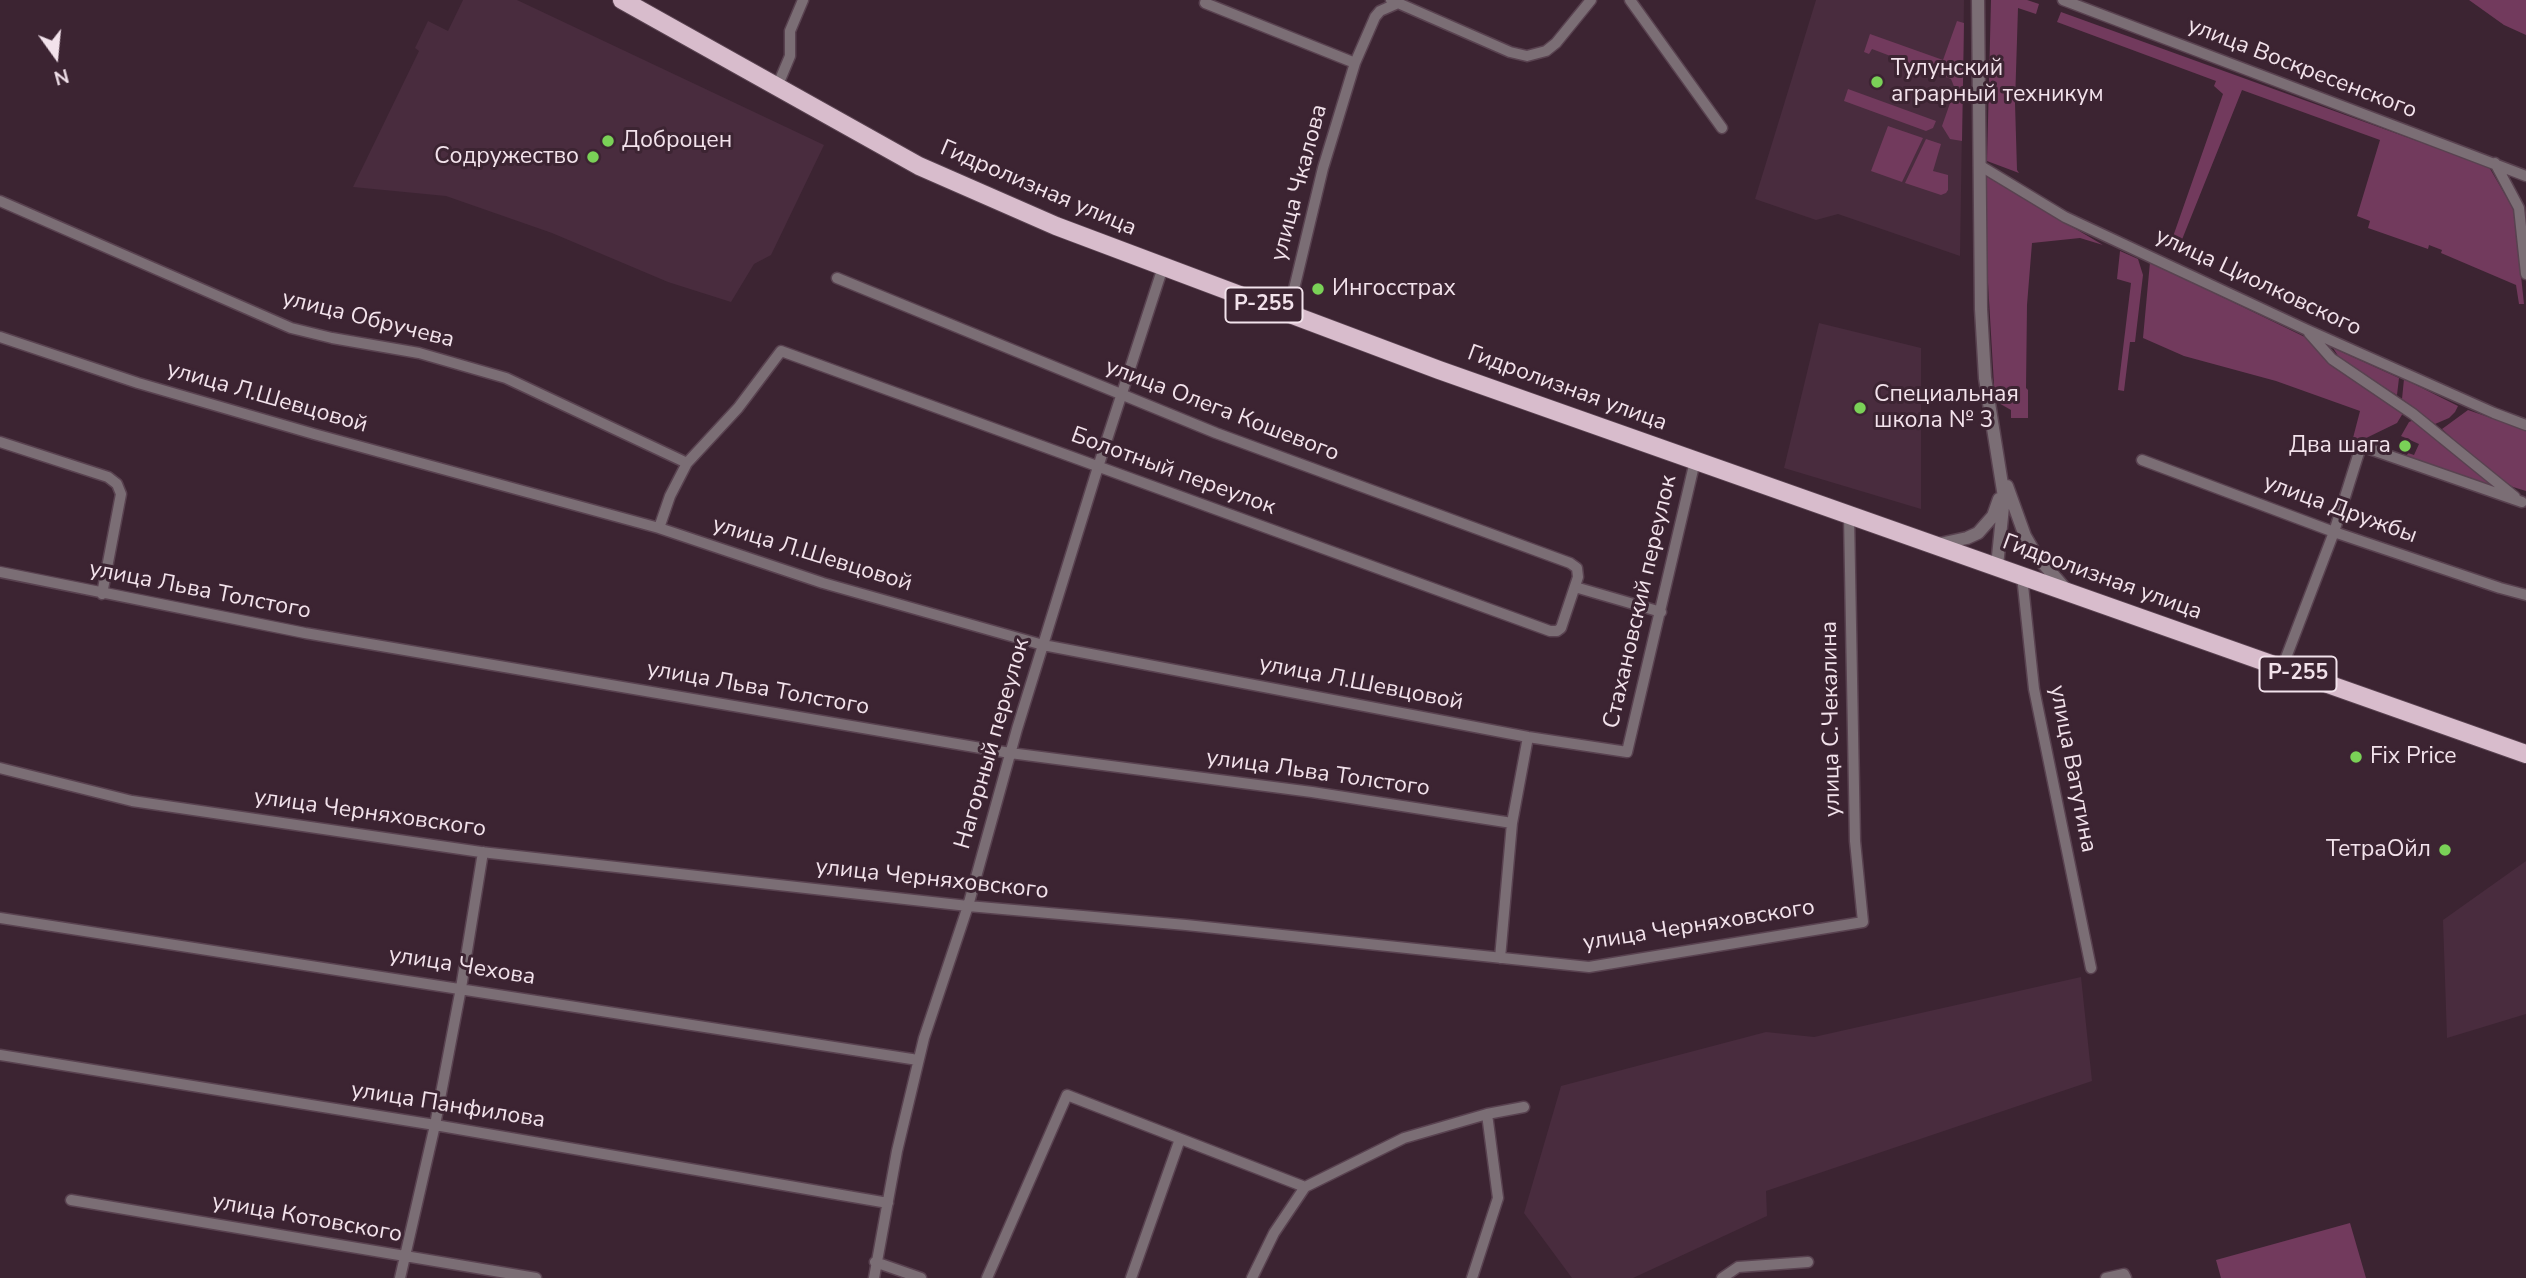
<!DOCTYPE html>
<meta charset="utf-8">
<style>
body{margin:0}
#map{position:relative;width:2526px;height:1278px;overflow:hidden;background:#3c2432;font-family:"Nunito Sans",sans-serif}
canvas{display:block}
.north{position:absolute;left:21px;top:21px;width:70px;height:70px;-webkit-text-stroke:5px #3c2432;paint-order:stroke;rotate:165deg;font-size:19px;font-weight:700;line-height:28px;text-align:center;color:#f2e2eb}
.north::after{content:'';display:block;margin:auto;width:24px;height:32px;background:#f2e2eb;clip-path:polygon(50% 0,100% 100%,50% 72%,0 100%)}
</style>
<div id="map">
<canvas width="2526" height="1278"></canvas>
<div class="north">N</div>
</div>
<script>
const ctx = document.querySelector('canvas').getContext('2d');
ctx.lineJoin = 'round';
function fillPath(path, color) { ctx.fillStyle = color; ctx.fill(path, 'evenodd'); }
const toPath = rows => new Path2D(rows.map(r => 'M' + r).join(''));
function trace(path, color, width, dash) { ctx.strokeStyle = color; ctx.lineWidth = width; ctx.lineCap = dash ? 'butt' : 'round'; ctx.setLineDash(dash || []); ctx.stroke(path); }
function label(font, color, halo, rows, align = 'center') {
  ctx.font = font + ' "Nunito Sans",sans-serif'; ctx.lineWidth = 6; ctx.setLineDash([]); ctx.textBaseline = 'middle'; ctx.strokeStyle = halo; ctx.fillStyle = color; for (const [text, x, y, turn = 0] of rows) {
    ctx.save(); ctx.translate(x, y); ctx.rotate((+turn || 0) * Math.PI / 180); ctx.textAlign = isNaN(turn) ? turn : align; if (halo) ctx.strokeText(text, 0, 0); ctx.fillText(text, 0, 0); ctx.restore();
  }
}
fillPath(toPath([
 [463,0,517,0,824,145,771,255,754,264,731,302,668,282,552,233,446,196,353,187,419,51,415,48,428,21,448,31],
 [1816,0,1964,0,1960,256,1838,214,1816,220,1755,199],
 [1819,323,1921,348,1921,509,1784,468],
 [2526,861,2526,1014,2447,1038,2443,920],
 [2081,977,2092,1081,1766,1191,1767,1216,1633,1278,1572,1278,1524,1213,1561,1086,1766,1032,1814,1037]
]), '#492c3e');
fillPath(toPath([
 [1991,0,2027,0,2039,4,2036,14,2018,8,2015,103,2017,170,2019,173,1987,161],
 [2469,0,2526,0,2526,35,2504,25],
 [2061,12,2489,167,2514,210,2524,304,2519,304,2516,285,2441,253,2442,250,2429,245,2428,249,2368,228,2370,221,2357,216,2380,140,2242,90,2177,252,2169,248,2223,94,2214,86,2216,81,2057,22],
 [1957,21,1964,23,1962,141,1950,139,1942,126,1955,89,1951,79,1872,49,1869,54,1864,52,1870,34,1943,60],
 [1848,89,1936,121,1933,128,1926,131,1844,101],
 [1888,126,1923,138,1902,182,1871,171],
 [1926,139,1941,144,1933,171,1948,175,1948,190,1946,193,1941,195,1905,183],
 [1986,176,2103,245,2080,238,2032,243,2027,305,2026,388,2028,390,2028,418,2011,418,2011,410,1997,402,1994,385,1987,266],
 [2120,251,2138,259,2143,275,2135,342,2130,342,2124,391,2118,390,2131,283,2117,279],
 [2150,262,2309,339,2335,368,2403,413,2397,423,2360,441,2353,438,2360,411,2276,381,2184,356,2143,338],
 [2333,348,2399,378,2397,395,2342,362],
 [2404,379,2458,406,2455,412,2449,418,2435,424,2402,399],
 [2468,410,2526,430,2526,491,2513,487,2488,471,2442,429],
 [2414,420,2494,487,2405,459,2408,453,2414,455,2419,444,2401,436,2409,422],
 [2350,1223,2366,1278,2221,1278,2216,1260]
]), '#723a5d');
const minor = toPath([
 [1206,0,1205,3,1355,63],
 [1391,0,1510,52,1527,56,1546,51,1556,43,1591,0],
 [1630,0,1722,128],
 [2063,0,2526,176],
 [777,87,790,56,790,31,803,0],
 [2495,163,2519,208,2526,274],
 [1979,165,2065,217,2305,329,2494,413,2526,425],
 [0,201,291,328,332,338,419,353,506,378,687,463],
 [1288,314,1323,168,1355,63,1375,17,1380,11,1396,4],
 [2309,333,2332,359,2413,414,2515,497],
 [0,337,138,383,314,434,659,528,823,583,1043,645,1528,737,1627,752,1695,461],
 [0,442,108,477,117,484,121,494,102,594],
 [2142,460,2334,532,2500,588,2526,595],
 [659,528,670,496,687,463,738,408,781,351,1550,631,1557,631,1561,628,1578,577,1577,568,1570,563,1216,433,837,278],
 [0,572,305,633,1010,753,1312,792,1512,823],
 [2022,576,2034,689,2091,968],
 [1575,587,1661,612],
 [2282,668,2334,532,2361,446,2522,502],
 [0,768,132,801,481,852,968,906,1186,925,1589,967,1863,922,1855,841,1849,516],
 [0,918,918,1060],
 [1500,958,1512,823,1528,737],
 [0,1055,435,1125,888,1203],
 [71,1200,536,1278],
 [875,1262,921,1278],
 [400,1278,435,1125,461,988,483,852],
 [874,1278,897,1151,924,1038,968,906,1017,729,1098,467,1163,267],
 [987,1278,1067,1095,1305,1187],
 [1131,1278,1180,1139],
 [1252,1278,1274,1233,1305,1187,1404,1138,1487,1114,1524,1107],
 [1472,1278,1498,1198,1487,1114],
 [1722,1278,1738,1267,1808,1262],
 [2106,1278,2124,1274,2126,1278]
]);
const tertiary = toPath([
 [1978,0,1981,309,1985,378,2004,497,1997,566],
 [2007,486,2025,536,2036,555,2067,591],
 [1935,545,1967,538,1978,533,1993,516,1999,499]
]);
const trunk = toPath([
 [622,0,919,166,1056,226,1439,370,2526,754]
]);
trace(minor, '#594250', 13);
trace(tertiary, '#594250', 15);
trace(trunk, '#594250', 20);
trace(minor, '#7b6e75', 10);
trace(tertiary, '#7b6e75', 12);
trace(trunk, '#d8bccc', 18);
for (const [x, y, r, color] of [
 [1877,82,7,"#7ad157"],
 [608,141,7,"#7ad157"],
 [593,157,7,"#7ad157"],
 [1318,289,7,"#7ad157"],
 [1860,408,7,"#7ad157"],
 [2405,446,7,"#7ad157"],
 [2356,757,7,"#7ad157"],
 [2445,850,7,"#7ad157"]
]) { const dot = new Path2D(); dot.arc(x, y, r, 0, 2 * Math.PI); ctx.fillStyle = color; ctx.fill(dot); trace(dot, '#3c2432', 2.5); }
for (const [x, y, w] of [
 [1264,305,77],
 [2298,674,77]
]) { const box = new Path2D(); box.roundRect(x - w / 2, y - 17.5, w, 35, 5); ctx.fillStyle = '#3c2432'; ctx.fill(box); trace(box, '#f2e2eb', 2); }
label('bold 21px', '#f2e2eb', null, [
 ["Р-255",1264,305],
 ["Р-255",2298,674]
]);
label('23px', '#f2e2eb', '#3c2432', [
 ["Тулунский",1891,69],
 ["аграрный техникум",1891,95],
 ["Доброцен",622,141],
 ["Содружество",579,157,"right"],
 ["Ингосстрах",1332,289],
 ["Специальная",1874,395],
 ["школа № 3",1874,421],
 ["Два шага",2391,446,"right"],
 ["Fix Price",2370,757],
 ["ТетраОйл",2431,850,"right"]
], 'left');
label('23px', '#f2e2eb', '#3c2432', [
 ["улица Воскресенского",2302,69,21],
 ["улица Чкалова",1300,183,-75],
 ["Гидролизная улица",1038,189,23],
 ["улица Циолковского",2258,283,25],
 ["улица Обручева",368,320,14],
 ["Гидролизная улица",1567,389,20],
 ["улица Л.Шевцовой",267,398,16],
 ["улица Олега Кошевого",1222,411,21],
 ["Болотный переулок",1173,472,20],
 ["улица Дружбы",2340,510,20],
 ["улица Л.Шевцовой",812,555,17],
 ["Гидролизная улица",2102,578,20],
 ["улица Льва Толстого",200,591,11],
 ["Стахановский переулок",1641,602,-77],
 ["улица Л.Шевцовой",1361,684,11],
 ["улица Льва Толстого",758,689,10],
 ["улица С.Чекалина",1832,719,-91],
 ["Нагорный переулок",993,744,-74],
 ["улица Ватутина",2072,769,79],
 ["улица Льва Толстого",1318,774,8],
 ["улица Черняховского",370,814,8],
 ["улица Черняховского",932,880,6],
 ["улица Черняховского",1699,926,-9],
 ["улица Чехова",462,967,9],
 ["улица Панфилова",448,1106,9],
 ["улица Котовского",307,1219,10]
]);
</script>
